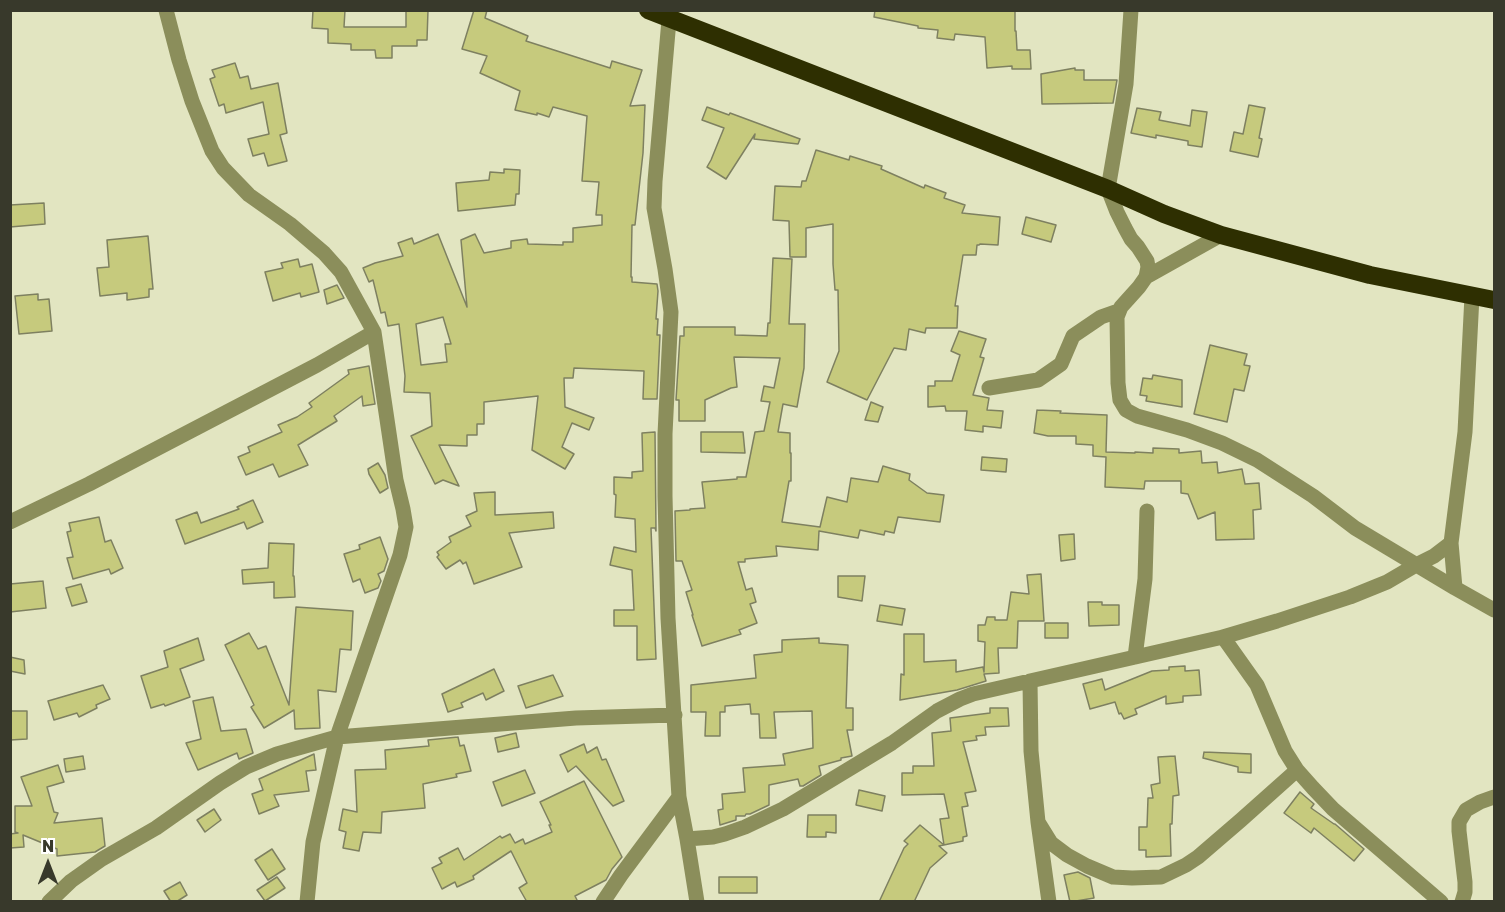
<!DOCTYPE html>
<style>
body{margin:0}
#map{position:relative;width:1505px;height:912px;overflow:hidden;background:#e2e5c1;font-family:"Golos Text",sans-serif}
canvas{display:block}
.frame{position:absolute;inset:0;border:12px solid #38392b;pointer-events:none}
.north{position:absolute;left:18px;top:834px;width:60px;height:60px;-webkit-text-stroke:4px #fff;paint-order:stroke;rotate:0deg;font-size:16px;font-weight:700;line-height:24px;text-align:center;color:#38392b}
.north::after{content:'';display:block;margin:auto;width:21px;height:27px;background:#38392b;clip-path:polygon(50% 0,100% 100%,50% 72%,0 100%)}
</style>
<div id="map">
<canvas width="1505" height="912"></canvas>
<div class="frame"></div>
<div class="north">N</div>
</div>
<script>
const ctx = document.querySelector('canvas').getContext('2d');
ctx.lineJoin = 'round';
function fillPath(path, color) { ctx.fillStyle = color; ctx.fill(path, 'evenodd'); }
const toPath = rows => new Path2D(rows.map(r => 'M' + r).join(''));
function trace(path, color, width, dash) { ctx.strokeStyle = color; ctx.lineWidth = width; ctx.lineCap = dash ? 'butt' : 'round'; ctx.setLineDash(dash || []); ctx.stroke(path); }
const building = toPath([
 [313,10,345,10,344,27,406,27,406,10,428,10,427,40,417,40,417,46,392,46,392,58,376,58,375,50,351,50,351,44,328,43,328,29,312,28,313,10],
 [474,10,487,10,485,18,528,36,526,41,610,68,612,61,642,70,630,106,645,105,643,153,635,225,632,225,631,277,632,277,632,282,657,284,658,291,656,319,658,319,657,335,660,335,657,399,643,399,644,371,574,368,573,378,564,378,565,407,594,418,589,430,572,423,562,447,574,454,565,469,532,450,538,396,484,402,484,424,477,424,477,435,467,435,467,446,439,445,459,486,443,480,435,484,411,436,432,426,430,393,404,392,405,376,399,324,388,326,385,312,381,313,373,280,369,282,363,268,375,263,403,256,398,243,412,238,414,244,438,234,467,307,461,240,475,234,484,253,511,248,511,241,527,239,528,244,563,245,563,242,573,242,573,228,602,225,602,215,596,215,599,182,582,181,587,116,553,107,549,117,537,113,537,115,515,110,520,91,480,73,487,56,462,49,474,10],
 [443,317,451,344,445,344,447,362,421,365,416,324,443,317],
 [875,10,1015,10,1015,31,1016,31,1017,50,1030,50,1031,69,1012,69,1012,66,987,68,985,37,955,34,954,40,937,38,938,30,918,28,918,26,874,17,875,10],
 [235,63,240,78,248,76,251,89,278,83,287,133,280,135,287,161,268,166,264,153,253,156,248,139,269,134,263,102,226,113,224,104,219,106,210,79,215,77,212,70,235,63],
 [1075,68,1075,70,1084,70,1084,80,1117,80,1113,103,1042,104,1041,74,1075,68],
 [1249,105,1265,108,1259,138,1262,139,1258,157,1230,151,1234,132,1243,134,1249,105],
 [707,107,729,115,730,113,800,139,798,144,754,139,755,134,726,179,707,167,711,160,724,128,702,120,707,107],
 [1137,108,1161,112,1159,120,1190,126,1192,110,1207,112,1202,147,1188,145,1188,141,1156,135,1156,138,1131,133,1137,108],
 [816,150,849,160,850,156,882,166,881,169,924,188,925,185,946,193,944,198,965,205,962,213,1000,217,998,245,980,244,979,245,977,245,976,255,963,255,955,306,958,306,957,328,926,328,925,333,909,329,906,350,894,348,867,400,827,382,839,351,838,290,835,290,833,264,833,224,806,228,806,257,790,257,789,221,773,220,775,186,801,187,802,181,806,181,816,150],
 [504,169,520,170,519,194,516,194,515,205,458,211,456,183,489,180,490,172,504,173,504,169],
 [44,203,45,224,10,227,10,205,44,203],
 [1026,217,1056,225,1051,242,1022,234,1026,217],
 [148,236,153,289,149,289,149,297,127,300,127,293,100,296,97,268,109,267,107,240,148,236],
 [773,258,792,259,789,324,805,324,804,368,797,407,783,404,778,432,790,433,790,453,791,453,791,481,789,481,782,522,820,527,827,497,847,502,851,478,878,482,883,466,910,474,909,480,927,493,944,495,940,522,898,517,894,533,885,531,884,535,860,530,858,538,819,531,818,550,776,546,777,556,745,559,745,562,738,562,746,590,752,588,756,602,750,604,757,623,739,630,741,634,702,646,692,615,693,615,686,592,692,590,682,561,676,561,675,511,690,510,690,509,705,508,702,482,737,479,737,477,746,477,755,432,764,431,770,402,761,401,764,386,774,388,780,358,734,357,737,387,731,388,705,400,705,421,679,421,679,400,676,400,680,336,684,336,684,327,735,327,735,335,767,336,768,323,770,323,773,258],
 [298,259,300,267,312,264,319,292,301,297,300,293,273,301,265,272,283,268,281,263,298,259],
 [337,285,344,298,327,304,324,290,337,285],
 [38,294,38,300,49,299,52,331,19,334,15,296,38,294],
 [959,331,986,339,980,357,984,358,973,395,989,398,987,410,1003,411,1001,428,983,426,983,432,965,430,967,411,946,411,945,406,928,407,928,386,935,386,935,381,952,381,960,355,951,351,959,331],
 [1210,345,1247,354,1244,365,1250,366,1244,391,1234,389,1227,422,1194,414,1210,345],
 [369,366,375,404,363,406,362,396,334,416,337,421,298,445,308,465,279,477,273,464,246,475,238,457,250,452,248,447,282,432,278,425,297,417,312,407,309,403,349,374,348,370,369,366],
 [1153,375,1182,380,1182,407,1146,401,1147,396,1140,395,1143,378,1152,379,1153,375],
 [871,402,883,407,878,422,865,420,871,402],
 [1037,410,1061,411,1060,413,1107,415,1106,452,1135,453,1135,452,1153,453,1153,448,1179,449,1179,453,1201,451,1202,463,1217,462,1218,473,1242,469,1245,484,1259,483,1261,509,1253,510,1254,539,1216,540,1215,512,1198,519,1188,494,1181,493,1181,481,1145,481,1144,489,1105,487,1106,457,1093,456,1093,445,1076,444,1076,436,1048,436,1034,433,1037,410],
 [655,432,656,531,655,528,651,528,656,659,637,660,637,626,614,626,614,610,634,610,632,570,610,565,614,547,636,552,635,519,615,517,616,495,614,494,614,477,632,478,632,472,643,471,642,433,655,432],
 [701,432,743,432,745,453,701,452,701,432],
 [982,457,1007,459,1006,472,981,470,982,457],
 [378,463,385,475,388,488,380,493,369,474,368,469,378,463],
 [495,492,495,515,553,512,554,528,509,533,522,567,474,584,466,562,463,564,460,560,446,569,437,557,439,555,437,552,451,542,449,537,471,526,466,516,477,511,474,493,495,492],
 [253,500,263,522,247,529,244,522,185,544,176,520,197,512,201,523,239,509,237,507,253,500],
 [99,517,105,542,111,540,123,568,111,574,109,569,73,579,67,558,73,557,67,532,71,531,69,523,99,517],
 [1074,534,1075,559,1061,561,1059,535,1074,534],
 [380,537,388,559,384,571,378,574,381,581,378,588,365,593,360,579,353,582,344,554,360,549,359,545,380,537],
 [269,543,294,544,293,576,294,576,295,597,274,598,274,582,243,584,242,570,268,568,269,543],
 [1041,574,1044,621,1018,621,1017,648,998,648,999,673,984,674,986,681,957,690,900,700,901,674,904,675,904,634,924,634,924,662,956,660,956,672,983,667,984,672,985,642,978,641,978,625,985,625,987,617,995,617,995,620,1007,620,1011,592,1029,594,1027,575,1041,574],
 [838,576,865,576,862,601,838,597,838,576],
 [43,581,46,608,10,612,10,584,43,581],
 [81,584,87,602,72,606,66,588,81,584],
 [1088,602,1102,602,1102,605,1119,605,1119,625,1089,626,1088,602],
 [880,605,905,609,902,625,877,621,880,605],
 [296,607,353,611,351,650,340,649,336,692,318,690,320,728,295,729,294,710,264,728,251,707,254,705,225,645,249,633,258,649,266,646,289,705,296,607],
 [1045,623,1068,623,1068,638,1045,638,1045,623],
 [198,638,204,660,180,669,190,697,165,706,164,704,151,708,141,676,168,667,164,651,198,638],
 [819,638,819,643,848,645,846,708,853,708,853,730,847,730,852,756,841,758,841,760,819,766,821,775,803,786,800,786,798,779,769,785,769,805,750,814,746,814,745,816,736,816,736,820,720,825,718,810,723,809,722,794,745,792,743,768,785,765,783,754,813,748,812,711,774,712,776,738,760,738,759,714,751,714,750,704,725,706,725,712,720,712,720,736,705,736,706,712,691,712,691,685,756,678,754,655,782,652,782,640,819,638],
 [10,657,24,660,25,674,10,671,10,657],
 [1185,666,1185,671,1199,670,1201,695,1183,696,1183,702,1166,704,1166,696,1135,709,1137,714,1124,719,1121,713,1119,714,1115,702,1090,709,1083,684,1102,679,1105,690,1152,671,1169,670,1169,667,1185,666],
 [494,669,504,691,486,700,483,693,461,703,463,707,448,712,442,694,494,669],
 [553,675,563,696,526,708,518,686,553,675],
 [103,685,110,699,96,705,97,708,79,717,77,713,54,720,48,701,103,685],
 [213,697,221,731,246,729,253,753,239,759,237,753,198,770,186,743,201,739,193,701,213,697],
 [990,708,1008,708,1009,726,985,727,986,735,976,736,977,740,963,742,976,791,965,793,968,806,962,807,967,836,963,837,963,841,939,846,947,853,930,868,914,902,879,902,904,848,908,844,904,841,920,825,944,845,940,819,949,818,944,794,902,795,902,773,913,773,913,766,934,766,932,733,951,731,950,718,990,713,990,708],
 [10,711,27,711,27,739,10,740,10,711],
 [516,733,519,747,498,752,495,738,516,733],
 [458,737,460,746,464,745,471,771,456,774,457,777,423,784,425,808,382,812,381,833,363,832,359,851,343,848,346,832,339,830,343,809,357,812,355,770,386,769,385,750,429,746,428,740,458,737],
 [584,744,587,753,597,747,602,760,606,759,624,801,613,806,576,766,568,772,560,755,584,744],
 [1204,752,1251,754,1251,773,1238,772,1238,767,1203,758,1204,752],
 [314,754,316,770,306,771,309,791,274,795,279,806,259,814,252,794,263,790,259,779,314,754],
 [83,756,85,769,66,772,64,759,83,756],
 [1175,756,1179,795,1173,796,1172,824,1170,824,1171,856,1146,857,1146,850,1139,850,1139,827,1147,827,1148,798,1153,798,1151,785,1160,783,1158,757,1175,756],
 [58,765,64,782,47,787,54,812,58,813,54,823,102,818,105,846,95,852,57,856,57,849,23,835,24,847,10,848,10,834,18,833,15,832,15,806,32,806,21,777,58,765],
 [525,770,535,793,502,806,493,782,525,770],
 [584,781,622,857,612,869,606,880,575,896,578,902,527,902,519,888,527,883,511,851,473,876,474,879,457,887,455,882,442,889,432,868,442,863,439,858,458,848,464,860,500,836,502,838,510,834,515,843,523,839,525,844,552,832,549,825,551,825,540,802,584,781],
 [859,790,885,796,882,811,856,805,859,790],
 [1300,792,1314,804,1311,808,1334,824,1335,824,1364,849,1354,861,1314,828,1311,833,1284,813,1300,792],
 [214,809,221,820,205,832,197,820,214,809],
 [808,815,836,815,836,833,826,832,826,837,807,837,808,815],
 [272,849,285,869,268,880,255,860,272,849],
 [1078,872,1090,878,1094,898,1070,902,1064,875,1078,872],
 [277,877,285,888,265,901,257,890,277,877],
 [719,877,757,877,757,893,719,893,719,877],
 [180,882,187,895,176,902,171,902,164,891,180,882]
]);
fillPath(building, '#c6ca7d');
trace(building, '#7e8060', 1.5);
trace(toPath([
 [166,10,179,60,192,101,212,151,223,168,249,195,290,224,324,253,341,272,374,332,396,480,403,509,406,527,400,555,337,737,313,842,307,902],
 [1131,10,1126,84,1108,189,1117,212,1125,228,1131,239,1138,247,1147,261,1148,267,1146,277],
 [669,20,655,181,654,208,665,269,671,312,665,434,665,496,668,618,679,797,687,839,697,902],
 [1221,235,1146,277,1139,287,1121,307,1117,317,1118,383,1120,400,1126,410,1137,416,1187,430,1222,443,1257,460,1313,496,1355,528,1455,588,1494,610],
 [989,388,1038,380,1061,364,1073,336,1101,317,1118,311],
 [10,522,89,484,317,365,374,332],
 [1455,588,1451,543,1465,432,1472,296],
 [1223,637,1257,685,1285,751,1297,770,1313,788,1333,809,1441,902],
 [1135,657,1145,579,1147,511],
 [1030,681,1031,751,1038,822,1049,902],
 [1038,822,1051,843,1067,855,1087,866,1113,877,1132,878,1161,877,1186,865,1198,857,1241,820,1297,770],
 [687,839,713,837,725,834,745,827,783,809,892,743,937,711,960,699,973,694,1030,681,1223,637,1277,621,1350,597,1387,582,1416,565,1434,556,1451,543],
 [49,902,71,881,102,859,156,828,220,783,246,767,277,754,337,737,576,718,675,715],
 [603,902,621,875,679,797],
 [1462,902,1465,892,1465,882,1459,831,1459,822,1466,810,1480,802,1494,797]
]), '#8b8e5b', 15);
trace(toPath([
 [648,10,1108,189,1164,214,1221,235,1370,275,1494,300]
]), '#2e2f01', 18);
</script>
